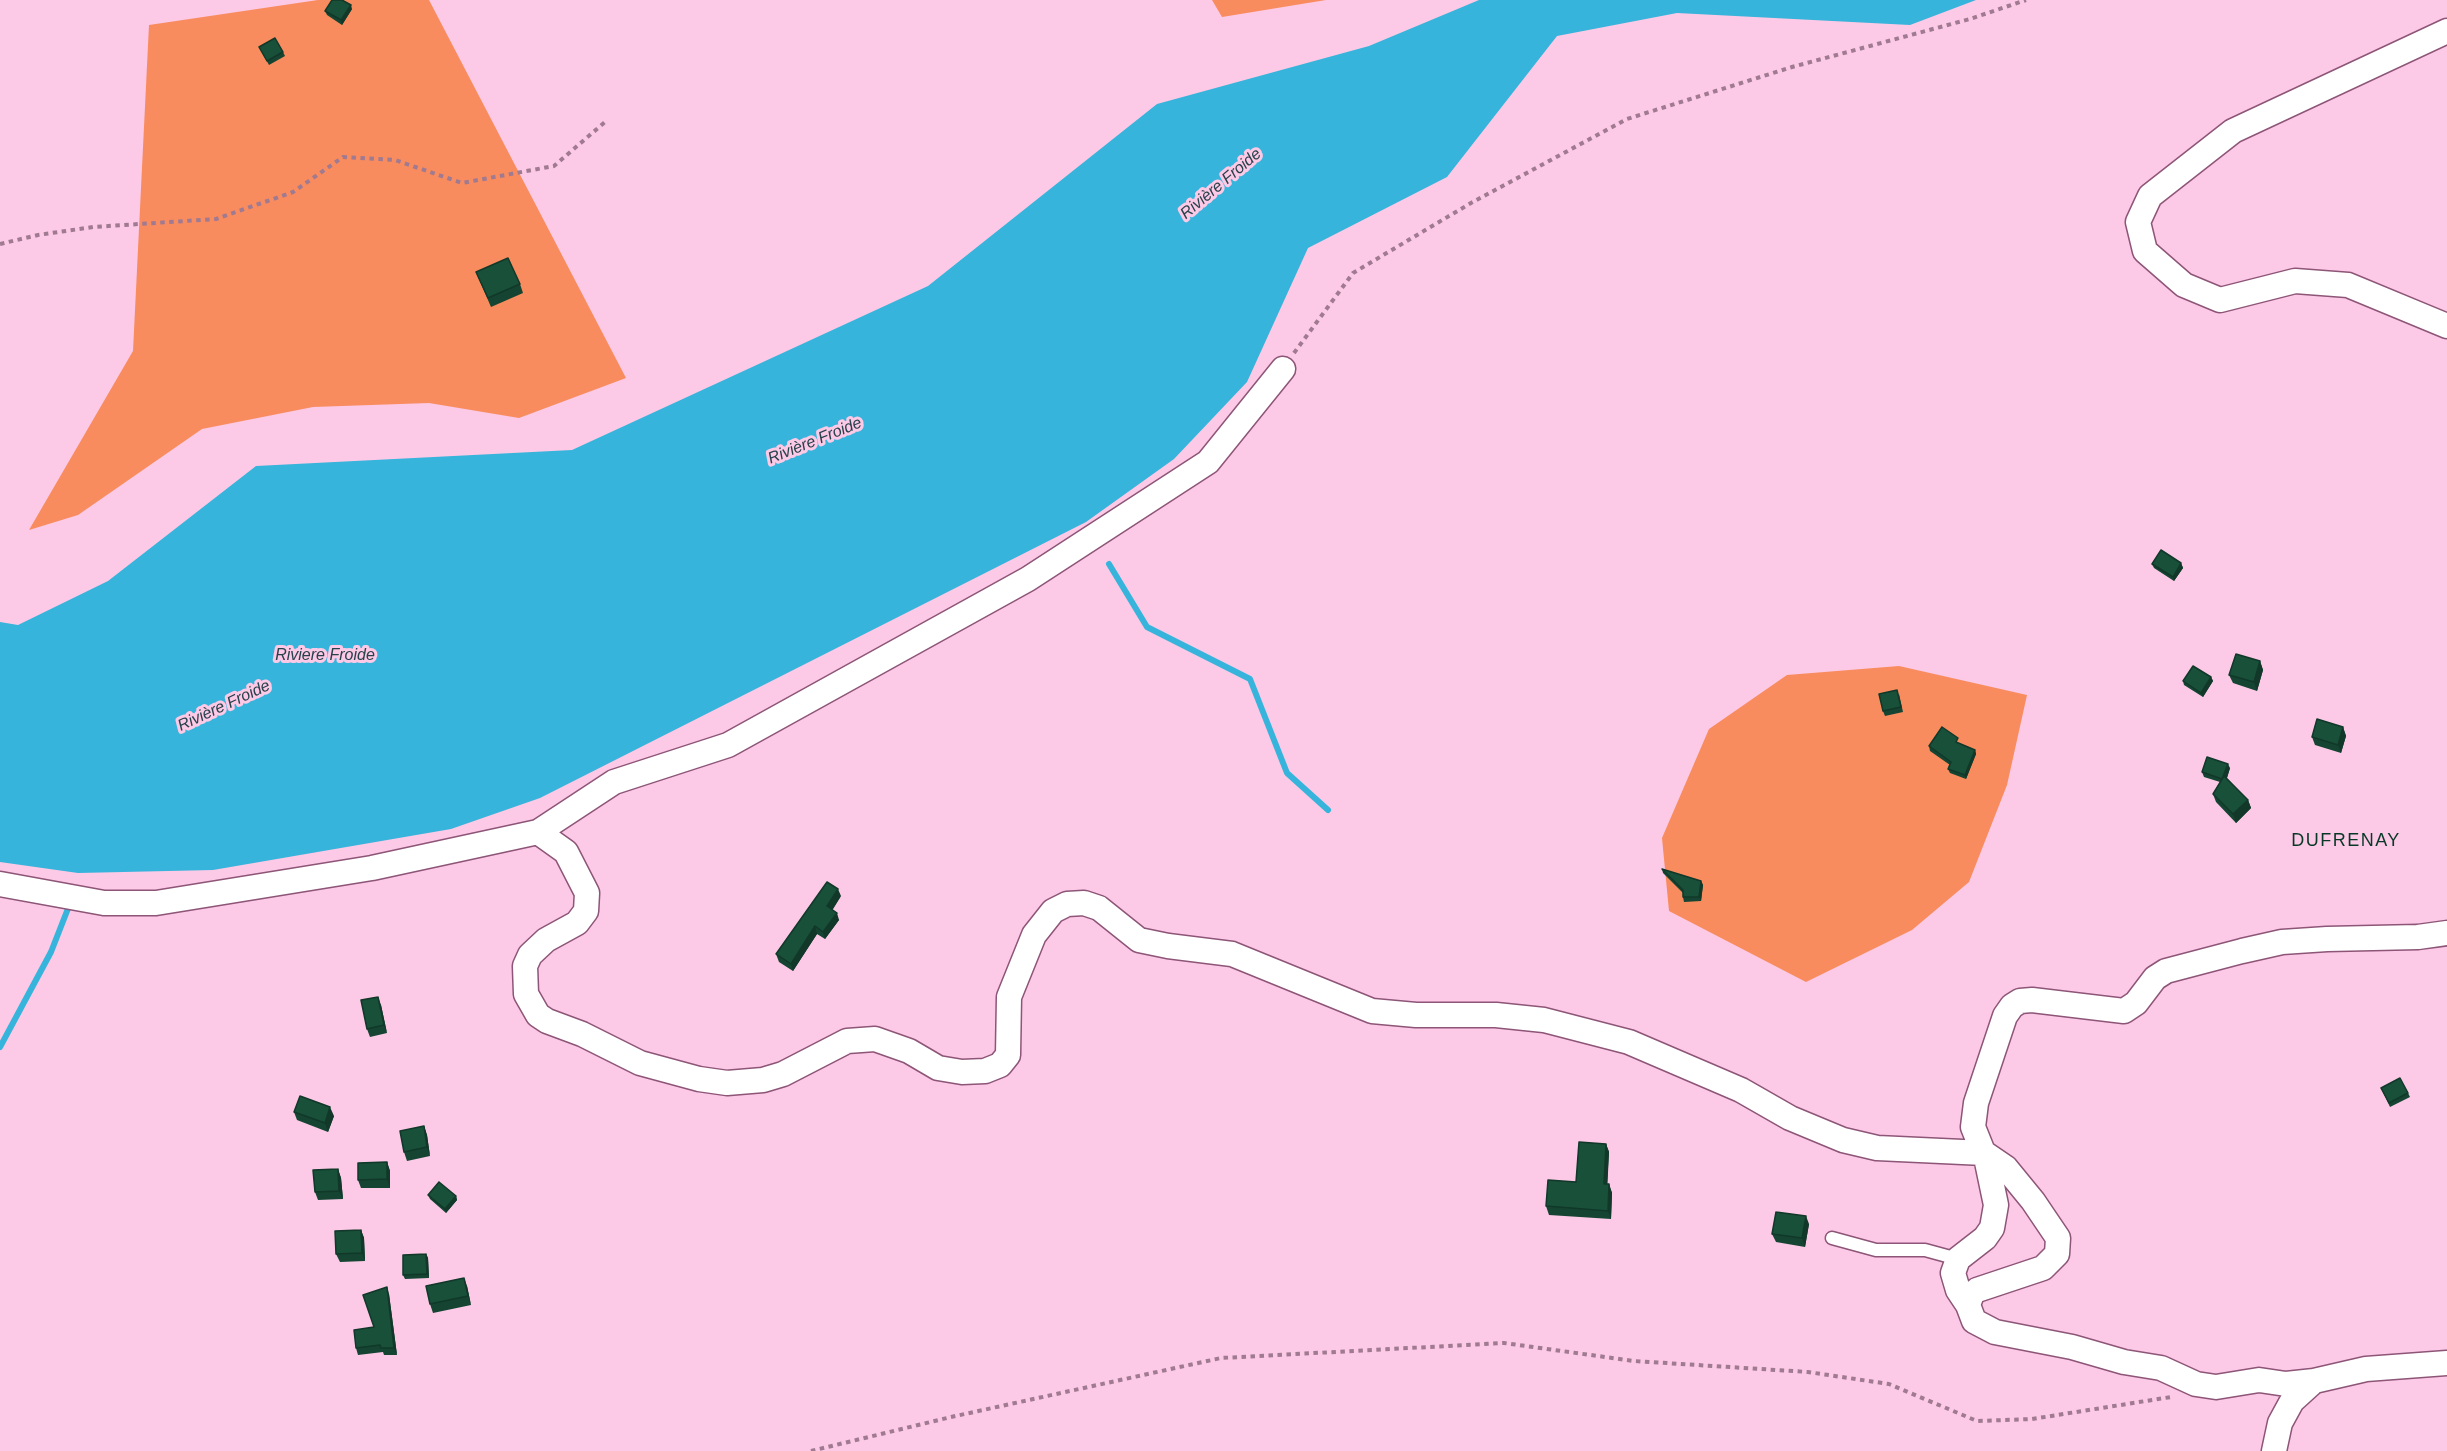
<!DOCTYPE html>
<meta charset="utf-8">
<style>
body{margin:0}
canvas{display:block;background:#fcc9e6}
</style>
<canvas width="2447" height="1451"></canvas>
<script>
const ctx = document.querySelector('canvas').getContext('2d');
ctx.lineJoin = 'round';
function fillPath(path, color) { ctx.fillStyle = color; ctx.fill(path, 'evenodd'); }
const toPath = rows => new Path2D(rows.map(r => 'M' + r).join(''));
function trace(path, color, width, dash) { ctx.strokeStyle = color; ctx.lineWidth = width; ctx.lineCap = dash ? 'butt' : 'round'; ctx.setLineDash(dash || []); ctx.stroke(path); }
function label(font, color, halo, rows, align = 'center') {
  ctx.font = font + ' Arial,sans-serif'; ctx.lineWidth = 6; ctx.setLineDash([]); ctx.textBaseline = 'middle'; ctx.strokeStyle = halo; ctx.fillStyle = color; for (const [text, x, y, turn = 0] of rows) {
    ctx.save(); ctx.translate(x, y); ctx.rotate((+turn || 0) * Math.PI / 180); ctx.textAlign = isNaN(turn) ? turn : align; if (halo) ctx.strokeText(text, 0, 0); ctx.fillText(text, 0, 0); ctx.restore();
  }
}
fillPath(toPath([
 [318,0,429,0,626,378,519,418,429,403,313,407,202,429,78,515,29,530,133,351,149,25],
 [1212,0,1326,0,1222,17],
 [1899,666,2027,695,2007,785,1969,882,1912,930,1806,982,1669,911,1662,838,1709,729,1787,675]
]), '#f88c5e');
fillPath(toPath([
 [1479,0,1976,0,1910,25,1677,13,1557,36,1447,177,1308,248,1247,382,1174,459,1086,522,540,798,451,829,213,870,78,873,0,862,0,622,18,625,108,581,256,466,572,450,928,286,1157,104,1369,46]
]), '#37b4db');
trace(toPath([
 [1109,564,1147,627,1250,679,1287,773,1328,810],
 [0,1047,51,952,69,906]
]), '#37b4db', 6);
const lane = toPath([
 [1832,1238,1876,1250,1925,1250,1958,1259]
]);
const street = toPath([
 [2447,31,2233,131,2150,196,2138,222,2145,251,2184,285,2220,300,2295,281,2348,285,2447,326],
 [538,832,566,852,587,893,586,911,577,923,546,940,530,955,525,966,526,994,538,1015,547,1021,582,1034,640,1063,699,1079,727,1083,763,1080,783,1074,847,1041,875,1039,909,1051,938,1068,962,1072,985,1071,1000,1065,1008,1055,1009,997,1034,935,1053,911,1067,904,1084,903,1099,908,1139,940,1168,946,1232,954,1372,1011,1416,1015,1496,1015,1544,1020,1629,1042,1741,1090,1790,1118,1843,1140,1877,1148,1984,1153,2006,1168,2033,1201,2058,1238,2057,1254,2043,1268,1977,1290,1972,1294,1968,1305,1974,1321,1995,1332,2072,1347,2124,1362,2161,1368,2196,1384,2216,1387,2259,1380,2286,1384,2314,1381,2366,1369,2447,1363],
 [0,884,104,903,156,903,372,868,538,832,614,782,728,745,1028,579,1208,462,1283,369],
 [1968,1305,1958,1290,1953,1273,1958,1259,1985,1238,1992,1228,1996,1205,1987,1162,1973,1127,1976,1103,2005,1016,2012,1006,2020,1001,2032,1000,2124,1011,2136,1003,2155,978,2166,971,2242,951,2282,942,2327,939,2418,937,2447,933],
 [2274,1451,2280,1423,2292,1401,2314,1381]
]);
trace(lane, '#8d5577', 15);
trace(street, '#8d5577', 27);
trace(toPath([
 [0,244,38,235,93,227,216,219,293,192,343,157,395,160,462,183,554,166,605,122],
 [1294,353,1353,273,1471,203,1627,119,1792,67,1970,19,2026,0],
 [811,1451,951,1417,1221,1358,1504,1343,1634,1361,1808,1372,1889,1384,1977,1421,2032,1419,2171,1397]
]), '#a07a90', 4, [4.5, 4.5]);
trace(lane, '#fff', 12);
trace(street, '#fff', 24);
fillPath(toPath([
 [352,9,342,25,327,15,325,11],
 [259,47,283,52,285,56,269,65],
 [476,272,520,284,523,293,491,307],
 [2181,563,2183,568,2174,581,2154,568,2152,564],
 [2260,661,2263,670,2257,691,2233,683,2229,675],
 [2211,677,2213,681,2203,697,2184,685,2183,681],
 [1899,694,1903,712,1885,716,1883,711],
 [2343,727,2346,736,2341,753,2315,745,2312,737],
 [1960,743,1959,744,1975,750,1976,754,1966,779,1950,773,1948,769,1950,765,1930,751,1929,746],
 [2230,768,2227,778,2248,800,2251,808,2236,823,2216,802,2213,794,2220,782,2204,777,2202,772],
 [1662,869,1701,881,1703,885,1701,901,1684,902,1683,897,1683,893,1663,873],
 [841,896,832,910,839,920,825,939,817,934,793,971,779,962,776,954],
 [381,1005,387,1033,370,1037,367,1029],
 [2381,1088,2408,1093,2410,1097,2390,1107],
 [294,1112,334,1116,328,1132,297,1120],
 [424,1126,427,1135,430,1156,407,1161,404,1152],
 [1606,1144,1609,1152,1607,1184,1609,1184,1612,1193,1611,1219,1549,1215,1546,1206,1576,1182],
 [387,1162,390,1171,390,1188,361,1188,358,1180],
 [338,1169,341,1178,343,1199,318,1200,315,1192],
 [428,1195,456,1196,457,1200,446,1213,430,1199],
 [1809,1224,1805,1247,1776,1242,1772,1234],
 [361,1230,364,1238,365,1261,340,1262,336,1254],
 [426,1254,428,1258,429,1278,405,1279,403,1275],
 [467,1286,471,1305,433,1313,430,1304],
 [389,1294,397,1355,384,1355,383,1352,358,1355,356,1348,374,1327]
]), '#154532');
fillPath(toPath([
 [351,5,352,9,342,25,341,20],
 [2181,563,2183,568,2174,581,2173,577],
 [2260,661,2263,670,2257,691,2254,682],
 [2211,677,2213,681,2203,697,2201,693],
 [2343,727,2346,736,2341,753,2338,745],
 [1975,750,1976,754,1966,779,1965,775],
 [2228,764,2230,768,2225,784,2223,779],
 [2248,800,2251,808,2236,823,2233,814],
 [1701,881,1703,885,1701,901,1699,897],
 [838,889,841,896,830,914,827,906],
 [837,913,839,920,825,939,823,932],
 [815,926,817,934,793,971,791,964],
 [378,997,381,1005,387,1033,384,1025],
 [330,1107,334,1116,328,1132,325,1123],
 [424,1126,427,1135,430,1156,427,1147],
 [1606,1144,1609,1152,1607,1193,1604,1184],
 [387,1162,390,1171,390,1188,387,1179],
 [338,1169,341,1178,343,1199,339,1191],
 [1609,1184,1612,1193,1611,1219,1608,1211],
 [456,1196,457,1200,446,1213,445,1209],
 [1806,1216,1809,1224,1805,1247,1802,1238],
 [361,1230,364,1238,365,1261,362,1253],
 [426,1254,428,1258,429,1278,427,1274],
 [464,1278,467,1286,471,1305,468,1296],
 [387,1287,389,1294,397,1355,394,1348]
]), '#113829');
const building = toPath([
 [332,0,342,0,351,5,341,20,325,11,332,0],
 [275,38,283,52,267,61,259,47,275,38],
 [508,258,520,284,488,298,476,272,508,258],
 [2161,550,2181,563,2173,577,2152,564,2161,550],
 [2236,654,2260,661,2254,682,2229,675,2236,654],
 [2193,666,2211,677,2201,693,2183,681,2193,666],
 [1897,690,1901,707,1883,711,1879,694,1897,690],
 [2317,719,2343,727,2338,745,2312,737,2317,719],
 [1942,727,1958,738,1956,742,1975,750,1965,775,1948,769,1951,762,1929,746,1942,727],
 [2207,757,2228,764,2222,779,2202,772,2207,757],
 [2224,776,2248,800,2233,814,2213,794,2224,776],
 [1662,869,1701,881,1699,897,1683,897,1683,890,1662,869],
 [827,882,838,889,827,906,837,913,823,932,815,926,791,964,776,954,827,882],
 [378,997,384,1025,367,1029,361,1000,378,997],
 [2400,1078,2408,1093,2389,1103,2381,1088,2400,1078],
 [300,1096,330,1107,325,1123,294,1112,300,1096],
 [424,1126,427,1147,404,1152,400,1131,424,1126],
 [1579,1142,1606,1144,1604,1184,1609,1184,1608,1211,1546,1206,1548,1180,1576,1182,1579,1142],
 [387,1162,387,1179,358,1180,358,1163,387,1162],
 [338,1169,339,1191,315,1192,313,1170,338,1169],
 [439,1182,456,1196,445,1209,428,1195,439,1182],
 [1776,1212,1806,1216,1802,1238,1772,1234,1776,1212],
 [361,1230,362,1253,336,1254,335,1231,361,1230],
 [426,1254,427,1274,403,1275,403,1255,426,1254],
 [464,1278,468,1296,430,1304,426,1286,464,1278],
 [387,1287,394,1348,381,1348,380,1345,356,1348,354,1330,374,1327,363,1295,387,1287]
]);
fillPath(building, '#18503a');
trace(building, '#113829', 1.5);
label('italic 16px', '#28424b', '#fcc9e6', [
 ["Rivière Froide",1221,184,-40],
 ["Rivière Froide",815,441,-22],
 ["Riviere Froide",325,656],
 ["Rivière Froide",224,706,-25]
]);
ctx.letterSpacing = '1.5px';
label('18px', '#073826', '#fcc9e6', [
 ["DUFRENAY",2346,841]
]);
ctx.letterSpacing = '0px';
</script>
